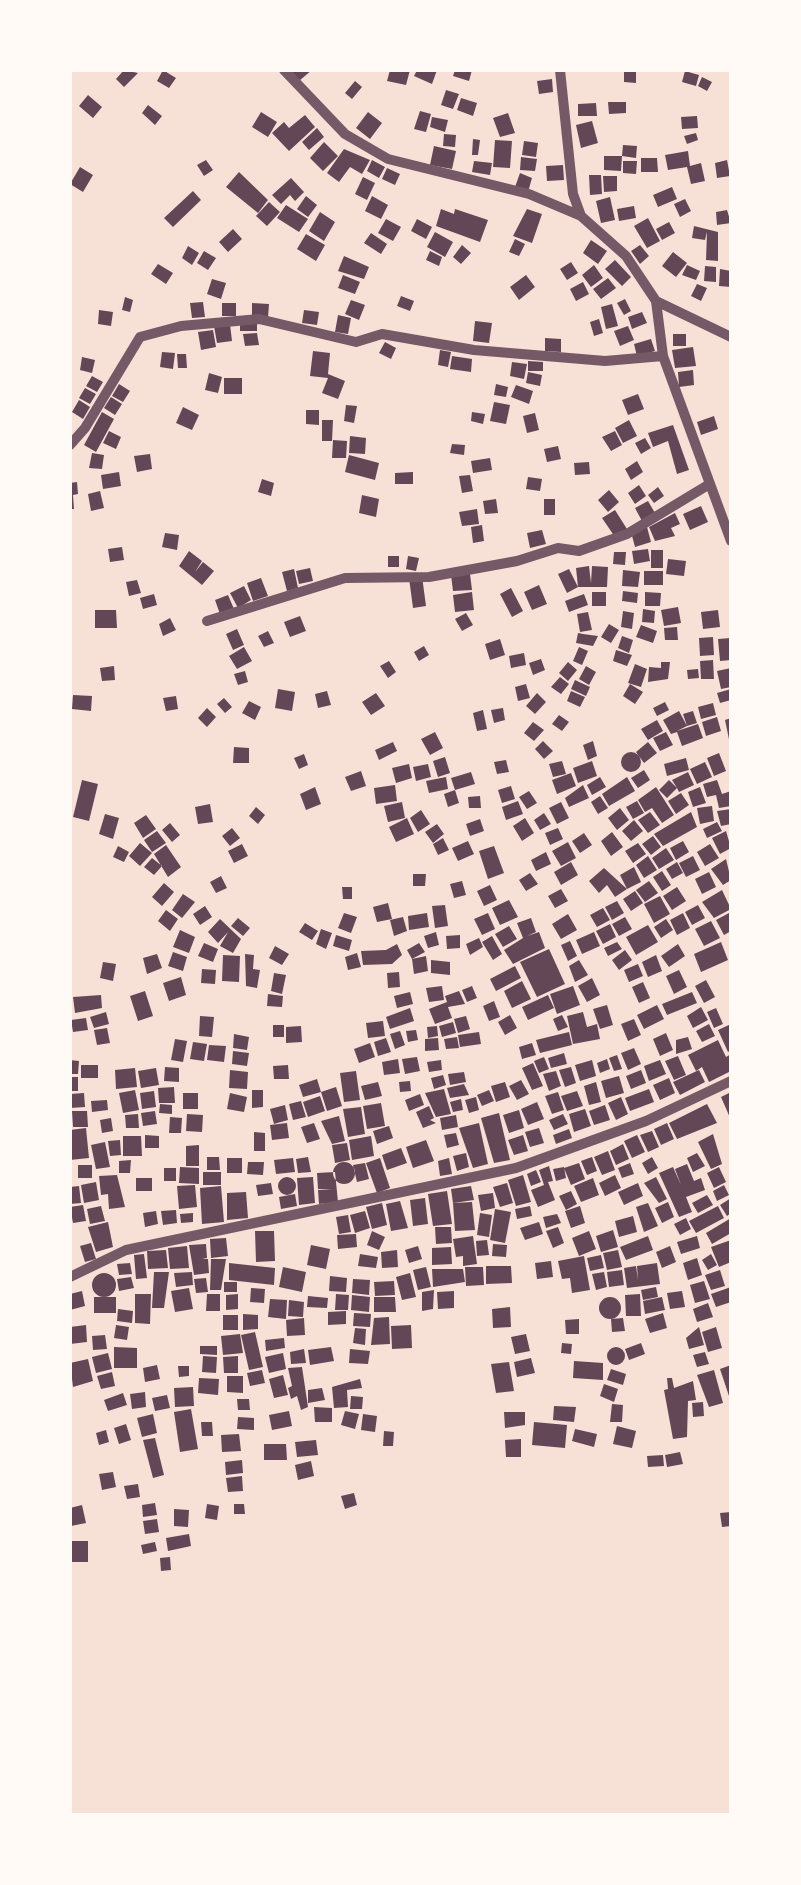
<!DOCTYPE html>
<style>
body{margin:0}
#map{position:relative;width:801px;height:1885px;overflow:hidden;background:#f7e1d7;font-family:"Alegreya Sans",sans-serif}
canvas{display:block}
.frame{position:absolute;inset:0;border:72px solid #fffaf5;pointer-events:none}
</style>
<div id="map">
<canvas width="801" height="1885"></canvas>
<div class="frame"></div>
</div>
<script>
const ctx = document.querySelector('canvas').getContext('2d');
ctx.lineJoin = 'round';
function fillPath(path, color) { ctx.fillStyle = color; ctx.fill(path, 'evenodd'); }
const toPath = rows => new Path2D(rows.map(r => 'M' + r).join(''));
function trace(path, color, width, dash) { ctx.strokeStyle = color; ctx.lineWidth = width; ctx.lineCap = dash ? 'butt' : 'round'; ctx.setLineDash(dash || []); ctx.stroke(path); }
fillPath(toPath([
 [124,70,138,73,124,87,116,79],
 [163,70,176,78,169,88,157,81],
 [290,70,312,70,299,81],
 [390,70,410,70,406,85,387,81],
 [417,70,437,70,432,84,414,76],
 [455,70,472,70,469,81,453,76],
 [624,70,636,70,636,83,624,82],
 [685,71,699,75,696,86,682,82],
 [702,77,712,82,707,91,698,86],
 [552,79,553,92,539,94,537,81],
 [355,81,362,87,352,99,345,93],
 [446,90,459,94,453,109,441,105],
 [88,95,102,107,93,118,79,106],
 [461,98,477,103,473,116,457,110],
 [608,102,626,102,626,113,609,114],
 [596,103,597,116,578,116,578,104],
 [148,105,162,116,155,125,142,113],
 [420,111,431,114,426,132,414,129],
 [261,112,277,122,268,137,252,127],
 [368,112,382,123,370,139,356,128],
 [508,113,515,133,500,137,493,118],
 [305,115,315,127,289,151,272,133,284,122,289,128],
 [697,116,698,128,682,129,681,117],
 [432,117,448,120,445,132,430,127],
 [592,121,598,143,581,148,576,125],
 [317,128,324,137,309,150,302,142],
 [696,133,698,140,687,144,684,136],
 [444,134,456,135,455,147,443,146],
 [473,139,480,140,478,155,472,155],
 [495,140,512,141,510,168,493,167],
 [524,141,538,143,536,157,522,155],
 [324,142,338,156,323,171,310,158],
 [623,145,637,146,636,158,622,156,621,171,604,170,604,156,622,156],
 [434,146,456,151,452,169,430,165],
 [344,149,370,160,362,174,350,167,339,182,327,173],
 [688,151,690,166,701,163,705,181,691,184,687,167,668,170,665,155],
 [521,157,537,159,535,171,520,170],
 [641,158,657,158,658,172,641,172],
 [206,160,213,170,204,176,197,165],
 [372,160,385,167,379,178,367,171],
 [727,160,730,176,717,178,715,163],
 [474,161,492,163,490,175,472,172],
 [623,161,637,161,636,174,623,173],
 [563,165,564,180,547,181,546,166],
 [80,167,93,175,83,192,70,184],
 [387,168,400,174,395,185,382,179],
 [239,172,268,200,258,213,226,187],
 [520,173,532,178,528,192,515,187],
 [589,175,601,175,602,194,590,195],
 [603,176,617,176,617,191,604,192],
 [363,177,375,183,367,200,355,194],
 [291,178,304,192,295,201,290,195,281,204,272,195],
 [672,187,677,199,658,207,653,195],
 [193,191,201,200,173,227,164,218],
 [306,196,317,205,308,217,297,209],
 [372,196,388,205,381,219,365,211],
 [610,197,615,220,601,223,596,201],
 [685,199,691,211,680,217,674,204],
 [269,202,280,212,267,226,256,216],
 [286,205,308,219,299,232,277,218],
 [634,206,636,218,619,221,617,209],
 [441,209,454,214,455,209,488,220,480,242,436,226],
 [527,209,542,214,532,243,513,236],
 [727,210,731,223,717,225,716,212],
 [320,212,335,222,324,241,309,231],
 [648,218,660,241,647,248,634,226],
 [386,219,401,227,393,241,378,233],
 [417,219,432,227,426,239,411,231],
 [669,222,675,233,662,240,656,229],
 [694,226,718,232,718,261,706,260,707,232,705,240,692,238],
 [233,229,242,239,228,252,219,242],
 [435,232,453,242,445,257,427,247],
 [371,233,387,244,381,254,364,243],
 [306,234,325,245,316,261,297,249],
 [515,239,525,244,519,256,509,252],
 [591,240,607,251,598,264,583,253],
 [462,245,471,253,461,264,453,257],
 [640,245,649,256,640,264,631,251],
 [188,246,199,253,192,265,182,258],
 [204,251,216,258,208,270,197,263],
 [430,251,442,257,439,266,426,260],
 [673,252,687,263,676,277,662,266],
 [344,256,369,267,364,279,338,271],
 [615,260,631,277,622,286,605,269],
 [571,262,578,273,567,280,560,269],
 [158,264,173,273,166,284,151,274],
 [594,265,603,278,591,287,582,275],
 [687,265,700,271,696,280,682,275],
 [705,266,716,267,716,282,704,281],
 [720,269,731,271,731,287,719,286],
 [343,275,360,282,355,294,338,288],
 [526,275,535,287,519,300,510,287],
 [608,278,616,288,601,299,593,289],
 [212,279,226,283,221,299,207,294],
 [583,282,589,294,576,301,570,289],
 [697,284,707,288,701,301,691,296],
 [401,296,414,301,410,311,397,306],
 [125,297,133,300,130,312,122,310],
 [625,299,631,311,624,315,617,303],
 [351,300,365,305,359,320,345,314],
 [203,302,205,317,192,318,190,303],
 [222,303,236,303,236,316,222,316],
 [252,303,269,304,268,318,252,317],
 [612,304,618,326,606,329,601,307],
 [99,310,113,312,111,326,98,324],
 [304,310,319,312,317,325,302,323],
 [642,312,647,323,632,329,628,317],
 [338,315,351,318,348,334,335,332],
 [599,319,603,333,594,336,590,322],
 [240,321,257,321,257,331,240,331],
 [475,321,492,323,489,343,473,341],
 [230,324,232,341,217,343,214,326],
 [628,326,634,340,620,346,614,331],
 [213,330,216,347,201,350,198,332],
 [257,333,259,345,245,346,243,334],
 [673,334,686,334,686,346,673,346],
 [545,338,561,339,561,352,545,351],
 [651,339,655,351,637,356,634,344],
 [385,342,396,348,391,359,379,353],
 [693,347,696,366,675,368,672,350],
 [440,350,451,352,448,367,438,365],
 [313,351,330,353,328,374,345,381,338,399,322,393,328,378,310,376],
 [162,352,175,353,173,369,160,367],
 [177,354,186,354,187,368,178,368],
 [452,356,472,359,471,372,450,369],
 [82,357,95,360,92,373,80,370],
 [528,361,543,362,543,371,528,371],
 [512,362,527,364,524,379,510,376],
 [693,370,694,385,679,387,678,372],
 [528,372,542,375,540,386,526,383],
 [209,373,222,377,218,393,205,390],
 [92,376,103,382,97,392,86,386],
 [224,378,242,378,242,394,224,394],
 [119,384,130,391,123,402,112,396],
 [496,384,508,387,506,397,494,395],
 [516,385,533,391,529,404,511,397],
 [85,388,96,394,90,404,79,398],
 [638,394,644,409,628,415,622,400],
 [111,397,122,404,115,415,104,408],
 [79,400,90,407,83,419,72,412],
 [494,402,510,405,506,424,490,421],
 [346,405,357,406,354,423,344,421],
 [183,407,199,415,192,430,176,423],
 [306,410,319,410,319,425,306,424],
 [102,412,114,419,96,452,84,445],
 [472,412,485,414,483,424,471,421],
 [535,413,539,430,527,433,523,416],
 [714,416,718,429,701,435,697,422],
 [322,420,333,420,332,441,322,441],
 [629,420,637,436,623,443,615,428],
 [673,425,689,470,677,474,668,441,653,447,648,433],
 [109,431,121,437,116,449,103,443],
 [615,431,622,445,611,451,602,437],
 [350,436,366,438,365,454,349,453],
 [645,438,651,448,641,454,635,443],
 [333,440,347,441,346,458,332,458],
 [452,444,465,445,464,455,450,453],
 [558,446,561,459,547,462,544,449],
 [92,453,104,455,102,469,89,468],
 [150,454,152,469,137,472,134,456],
 [349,455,379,463,375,480,345,472],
 [490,458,492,470,473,473,471,461],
 [637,461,643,472,631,480,625,469],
 [589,462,590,474,575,475,574,463],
 [119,472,121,486,103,489,101,475],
 [413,472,413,484,395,484,395,473],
 [470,475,473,491,462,493,459,476],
 [528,477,542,479,540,491,526,489],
 [262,479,274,483,271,496,258,492],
 [77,482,78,494,73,495,74,509,70,509,70,483],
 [639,485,646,496,635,504,628,493],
 [658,487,664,496,654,503,648,495],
 [609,490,619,502,608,512,598,500],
 [100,491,104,508,91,511,88,494],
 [362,495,379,499,376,517,359,513],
 [496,499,498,513,485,514,483,501],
 [544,499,555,499,555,515,544,515],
 [648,501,655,513,642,521,635,508],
 [701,506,708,522,690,530,683,514],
 [477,509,479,524,462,526,459,512],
 [615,510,627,529,615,537,602,518],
 [675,513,680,524,671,528,675,536,655,541,649,527],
 [482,525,484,541,473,543,471,527],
 [647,527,651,542,635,547,631,532],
 [542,530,546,544,530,548,527,533],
 [165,533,179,535,177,550,162,547],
 [122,547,124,560,110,562,108,549],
 [648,549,650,561,634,564,632,551],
 [651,550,663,550,663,568,651,568],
 [189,551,202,561,195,572,203,562,214,571,202,585,179,566],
 [614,552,626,552,625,565,613,564],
 [388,556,399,556,399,567,388,567],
 [408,556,419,558,416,571,406,569],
 [668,559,686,561,684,576,666,574],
 [589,566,591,583,592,566,608,567,607,587,578,587,567,593,558,574,569,569,578,587,576,568],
 [310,568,313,581,299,584,296,571],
 [294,569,298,588,287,591,282,572],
 [623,570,640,572,638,587,622,586],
 [644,571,663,571,663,585,644,585],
 [470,574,472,590,453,591,451,575],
 [422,576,426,606,413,608,409,578],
 [261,578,268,596,253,601,247,583],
 [137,580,141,593,129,596,126,582],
 [539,585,547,604,532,610,524,592],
 [244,586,251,600,238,608,230,593],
 [511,588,523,611,512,617,500,594],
 [623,591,638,593,637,603,622,601],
 [472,592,474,610,455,612,453,595],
 [592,592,606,592,606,606,592,606],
 [645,592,661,593,660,606,645,606],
 [154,594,157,605,143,609,140,598],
 [584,594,588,605,569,612,565,601],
 [228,595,234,609,220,614,215,600],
 [678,607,681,623,664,626,661,610],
 [643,609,655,611,654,623,642,622],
 [95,610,116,610,117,628,95,628],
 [718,610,720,627,703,629,701,612],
 [623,611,634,613,632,629,621,627],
 [588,612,592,630,580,632,577,614],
 [466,613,473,625,462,631,455,619],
 [300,616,306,631,290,637,284,622],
 [170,618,176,630,163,636,159,624],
 [609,624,619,630,611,643,601,637],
 [641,625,657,631,653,643,636,637],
 [677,627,678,640,665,640,664,628],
 [237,629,244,645,233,650,226,634],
 [268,631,274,643,264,647,258,636],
 [578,633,583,634,598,636,593,646,576,643],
 [622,636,633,640,629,653,618,648],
 [713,637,714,655,700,656,699,638],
 [731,638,731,660,720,661,718,639],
 [500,639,505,655,490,660,485,644],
 [424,646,429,655,419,661,414,652],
 [244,647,252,661,237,669,229,656],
 [579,647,588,651,582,665,573,661],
 [616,650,632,655,627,666,613,661],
 [524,653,526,665,511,668,509,656],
 [541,659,545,670,533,675,529,663],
 [713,660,714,679,701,679,700,661],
 [389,661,396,672,388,678,380,666],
 [568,662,577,670,568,681,559,673],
 [661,662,670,662,668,679,648,682,649,667,661,668],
 [635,664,647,669,641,687,628,683],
 [114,666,115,680,102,681,100,668],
 [586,666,596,672,589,685,579,679],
 [731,668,731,687,721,689,717,671],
 [698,669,699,678,688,679,687,670],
 [245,671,248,682,238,685,234,674],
 [560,677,569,684,561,694,551,687],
 [575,680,590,687,586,696,571,689],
 [526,684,530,698,518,701,515,687],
 [630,684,643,692,635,704,623,696],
 [278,689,295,692,292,711,275,708],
 [731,689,731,700,720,703,717,693],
 [327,691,331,705,318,708,315,694],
 [571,691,585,697,580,707,567,701],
 [376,693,385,706,371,715,362,702],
 [537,693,546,702,535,714,526,706],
 [73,695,92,696,91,711,72,709],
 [176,696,178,709,166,711,163,698],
 [224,698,232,707,225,713,217,704],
 [249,701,261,707,255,720,242,713],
 [665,702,669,710,657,716,653,708],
 [713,703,716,715,701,719,698,707],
 [207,708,216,717,207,727,198,718],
 [503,708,505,720,494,723,491,710],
 [483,710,487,729,477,731,473,713],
 [679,711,687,726,677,731,698,724,703,738,682,746,677,732,671,734,663,720],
 [693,711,697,723,687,726,683,714],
 [559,715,569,722,562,731,552,724],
 [717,717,721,731,706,736,702,722],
 [731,718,731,749,725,720],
 [657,720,663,731,648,740,641,729],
 [533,722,544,730,534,741,524,733],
 [435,732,443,748,430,755,421,739],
 [666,732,673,745,660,751,653,738],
 [543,741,553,751,544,759,535,749],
 [593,741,597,756,588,760,583,745],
 [393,742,397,751,379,760,375,750],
 [648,742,657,753,644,763,636,752],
 [234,747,249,748,249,763,233,763],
 '621 762a10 10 0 1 1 20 0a10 10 0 1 1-20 0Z',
 [719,753,726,771,714,776,707,758],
 [304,754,308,765,299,769,294,758],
 [445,757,450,773,438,777,433,761],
 [686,758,689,770,667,776,664,764],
 [506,760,509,772,497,774,494,762],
 [562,761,566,774,553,777,549,764],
 [592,761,597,776,578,783,573,768],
 [705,762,712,777,697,784,690,769],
 [409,764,412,778,396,783,392,768],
 [428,764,431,777,416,781,413,767],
 [644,770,650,780,638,788,631,778],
 [361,771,366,786,351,791,345,777],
 [471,772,475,784,455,790,451,778],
 [688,772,694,785,679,792,677,788,667,798,659,790,669,780,677,788,672,780],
 [571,773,576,786,557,794,552,780],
 [446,777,448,789,429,793,426,781],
 [600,777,606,787,592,795,587,785],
 [627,777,635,791,609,806,602,794],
 [82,780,98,784,89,821,73,817],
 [717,780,722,794,731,791,731,806,719,808,716,795,707,797,703,784],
 [395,785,397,801,376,804,374,788],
 [583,785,589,798,569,807,565,798],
 [511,786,515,799,502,803,498,790],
 [315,787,321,804,306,810,300,794],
 [656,787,674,815,662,823,652,808,645,812,638,800],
 [700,787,706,803,693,807,688,792],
 [455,790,459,803,448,807,444,794],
 [529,791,537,803,527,809,519,797],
 [681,793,689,805,676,814,668,801],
 [480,796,481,808,469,808,468,797],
 [600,796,608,808,598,814,591,802],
 [518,801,523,814,506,820,502,807],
 [637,801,644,813,633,819,626,807],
 [402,802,405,818,388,822,384,806],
 [561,802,569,818,557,824,549,808],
 [210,804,213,822,198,824,195,807],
 [712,806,714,821,700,824,697,808],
 [256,807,265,815,258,824,249,816],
 [620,808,629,820,617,830,608,818],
 [731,809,731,824,721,826,717,811],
 [421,810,430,824,418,832,410,818],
 [650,812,660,825,648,833,638,820],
 [691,812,697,827,663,846,654,834],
 [544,813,551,824,540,830,534,820],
 [105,814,119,818,113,839,99,834],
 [146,815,156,829,143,838,134,823],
 [407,818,414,834,396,842,389,827],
 [525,818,534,833,522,841,513,826],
 [480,819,484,831,470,836,466,824],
 [634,820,643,831,631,841,622,831],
 [717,822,722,831,707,838,703,829],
 [170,823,180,835,172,842,162,830],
 [437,824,444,834,433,843,425,832],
 [232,828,240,838,230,846,222,836],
 [558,828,563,839,550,845,545,833],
 [157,831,166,843,152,852,144,840],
 [726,831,731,848,720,854,712,838],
 [612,832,623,847,611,856,601,841],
 [584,833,592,845,580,853,572,841],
 [653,836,661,847,651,855,642,844],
 [443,838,449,850,438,855,433,844],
 [468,841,474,854,458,861,452,848],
 [683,841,689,852,676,860,670,848],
 [568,842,576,858,561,866,552,851],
 [140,843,152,853,140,866,129,856],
 [638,843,646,854,633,863,625,851],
 [242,844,248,856,234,863,228,851],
 [710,844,719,858,705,866,697,852],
 [166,845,181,867,168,877,154,854],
 [118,846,129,852,124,862,113,857],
 [494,846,504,873,488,879,479,851],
 [666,848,674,860,659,869,652,858],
 [546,852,551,864,536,871,531,860],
 [648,856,657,870,644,878,636,865],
 [693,856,700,870,686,877,679,863],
 [152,858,162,866,154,875,144,867],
 [726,859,731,880,723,885,711,869],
 [571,862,578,875,561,885,554,872],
 [677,862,683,873,672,879,666,869],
 [634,867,641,882,627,889,620,875],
 [604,868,627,889,615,897,607,885,599,893,589,881],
 [662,871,671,885,662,891,653,877],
 [709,872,716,887,702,894,695,879],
 [530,873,538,884,526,891,519,880],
 [413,874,426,874,425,886,413,886],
 [221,876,227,888,216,893,210,882],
 [462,881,466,895,454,898,450,884],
 [649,881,658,893,645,902,636,890],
 [164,883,174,892,162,906,152,897],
 [490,885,497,900,484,906,477,891],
 [342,887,352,887,352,899,343,899],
 [677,887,686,901,672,910,663,896],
 [561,889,568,901,555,908,548,896],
 [722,890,731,909,714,918,702,902],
 [635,891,643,903,631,911,623,899],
 [183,894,195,902,182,918,172,910],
 [660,896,670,914,654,923,644,904],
 [509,900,518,917,500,925,492,908],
 [617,901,624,913,612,920,605,907],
 [388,903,392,919,377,922,373,907],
 [445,905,448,926,435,928,432,906],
 [698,905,705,918,692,925,685,912],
 [205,906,212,917,200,925,193,914],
 [603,908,610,920,597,927,590,915],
 [166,910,178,919,170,931,158,921],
 [344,913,357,917,351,933,338,928],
 [427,913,429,927,409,930,408,916],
 [488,913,495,929,482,935,474,919],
 [683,913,690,928,677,935,670,920],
 [729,913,731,931,724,935,716,920],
 [568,914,577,930,561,939,552,924],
 [403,917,407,931,394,936,390,920],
 [625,917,632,929,619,936,612,924],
 [238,918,250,928,243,936,231,926],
 [531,918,536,932,527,936,539,932,545,948,513,964,504,950,523,938,517,923],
 [220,919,241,939,233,953,220,946,228,932,218,943,208,932],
 [666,919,673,930,661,938,654,927],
 [711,921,720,938,704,946,695,929],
 [305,923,318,931,312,940,299,932],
 [610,924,616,937,603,944,596,931],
 [648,925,658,942,636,955,626,937],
 [509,926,517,939,503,947,495,934],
 [321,929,332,933,326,949,316,944],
 [180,930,195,937,189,953,173,947],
 [436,932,439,945,428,948,424,936],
 [594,932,600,946,582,954,576,940],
 [336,935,352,940,349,951,333,946],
 [460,935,460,948,447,949,446,936],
 [492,936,502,954,493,960,482,942],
 [479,938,483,947,470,955,466,944],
 [570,941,577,956,568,961,561,945],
 [617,942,622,949,608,956,604,948],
 [721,942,728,960,701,972,694,954],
 [204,943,218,949,213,962,198,956],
 [419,943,425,952,412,959,407,950],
 [397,944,402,955,392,964,363,965,361,951,386,950],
 [678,944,685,956,669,967,661,956],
 [275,946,289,954,282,965,269,958],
 [549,949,565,984,537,997,520,962],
 [625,950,632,960,619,970,612,960],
 [173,952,187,957,183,971,168,966],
 [357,953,361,967,348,970,345,957],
 [157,954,162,968,147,974,143,958],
 [245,954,254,955,253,969,260,970,257,988,246,986],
 [223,955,240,956,239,982,222,981],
 [656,955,662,971,648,977,642,962],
 [426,956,428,971,414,974,412,959],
 [431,960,450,962,450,975,431,973],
 [579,960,588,975,575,982,569,966],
 [103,962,116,964,113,981,100,978],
 [638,964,643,976,629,982,624,970],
 [515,966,521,978,496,991,490,979],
 [202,969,216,970,215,984,201,983],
 [679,970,687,987,674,994,666,976],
 [399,972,400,987,388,988,387,973],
 [274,973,286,975,282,994,271,991],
 [181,977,186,995,169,1001,163,983],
 [592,978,600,995,587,1002,578,986],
 [706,980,715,997,704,1003,695,986],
 [522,981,531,999,512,1008,504,991],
 [643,982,650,998,639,1003,632,987],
 [442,986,444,1000,429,1002,426,988],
 [472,986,477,998,467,1002,462,990],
 [573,986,580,1005,557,1014,550,994],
 [145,991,153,1016,138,1021,130,996],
 [459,991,465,1004,448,1007,452,1018,435,1024,429,1009,447,1002,445,996],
 [410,992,413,1004,397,1008,394,996],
 [692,992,697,1003,667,1015,662,1004],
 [268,994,283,996,282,1007,267,1006],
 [101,995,102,1008,75,1013,73,997],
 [548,995,554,1008,528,1020,522,1007],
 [494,1001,500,1017,489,1021,483,1006],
 [607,1005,613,1025,600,1029,593,1009],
 [657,1005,664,1019,644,1029,637,1015],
 [701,1007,708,1020,693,1028,687,1016],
 [410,1008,414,1021,390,1029,386,1017],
 [716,1008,723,1024,714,1028,707,1012],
 [106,1012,109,1024,94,1028,90,1017],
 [583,1012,587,1027,597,1024,600,1039,573,1044,567,1016],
 [510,1015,517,1028,505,1035,498,1022],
 [562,1015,568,1027,558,1031,553,1019],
 [200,1016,214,1017,212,1037,199,1036],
 [466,1016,470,1029,458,1033,454,1019],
 [86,1018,88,1030,73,1032,71,1020],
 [634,1019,641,1035,628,1041,621,1024],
 [383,1021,385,1036,368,1038,366,1023],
 [453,1022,456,1033,442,1037,439,1026],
 [709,1024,715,1036,702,1042,696,1031],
 [731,1024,731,1050,728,1052,718,1030],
 [273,1025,284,1025,284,1037,273,1037],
 [301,1026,302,1042,286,1043,286,1027],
 [437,1026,438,1036,428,1038,427,1027],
 [107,1028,110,1043,97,1045,94,1030],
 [416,1030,418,1040,408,1042,406,1031],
 [400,1031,405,1045,395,1049,390,1034],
 [479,1032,481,1044,460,1047,458,1035],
 [569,1032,572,1045,540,1053,536,1040],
 [666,1033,673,1050,660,1056,653,1039],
 [234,1034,249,1037,247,1050,233,1048],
 [457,1037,459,1048,446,1049,444,1039],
 [688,1037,692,1049,676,1054,676,1040],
 [386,1038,391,1052,378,1056,374,1042],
 [438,1038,439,1050,425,1051,425,1039],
 [175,1039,187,1041,183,1062,171,1060],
 [718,1040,726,1057,731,1054,731,1071,709,1082,702,1067,696,1071,688,1055],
 [193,1042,207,1044,204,1061,190,1059],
 [370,1043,375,1057,359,1063,354,1049],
 [532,1043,536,1055,522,1059,519,1047],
 [209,1045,226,1046,224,1062,207,1060],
 [634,1048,641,1064,628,1070,621,1053],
 [233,1051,249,1053,247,1066,232,1064],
 [564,1053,567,1064,551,1068,548,1058],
 [617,1055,622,1069,614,1071,609,1058],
 [678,1056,686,1075,674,1080,665,1061],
 [417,1057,420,1071,405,1074,402,1059],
 [544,1057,549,1069,539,1073,534,1061],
 [398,1059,400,1073,384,1075,382,1062],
 [607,1059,610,1069,600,1073,597,1063],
 [70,1060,79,1061,78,1074,70,1074],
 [441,1060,442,1070,429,1072,427,1062],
 [592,1060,596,1076,580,1081,575,1065],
 [660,1060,666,1074,649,1081,644,1066],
 [533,1063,543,1086,532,1090,522,1068],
 [81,1065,98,1065,98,1078,81,1078],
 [288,1065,289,1079,274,1079,273,1066],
 [165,1067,179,1068,179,1082,164,1081],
 [571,1067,576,1083,565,1087,559,1070],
 [135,1068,137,1087,116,1089,115,1070],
 [156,1068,159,1085,141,1088,138,1071],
 [230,1070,248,1072,247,1089,229,1088],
 [641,1070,646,1083,631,1089,626,1076],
 [699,1070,705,1082,680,1095,673,1082],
 [356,1071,360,1100,344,1102,340,1073],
 [556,1071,561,1086,549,1091,543,1074],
 [464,1072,466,1082,450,1085,448,1074],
 [443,1075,446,1085,434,1089,431,1078],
 [619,1076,624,1093,606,1098,601,1081],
 [70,1077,78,1077,78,1091,70,1091],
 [669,1078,675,1093,660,1100,653,1085],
 [317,1079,321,1092,336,1087,342,1106,327,1111,321,1092,303,1097,299,1085],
 [521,1080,529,1094,517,1100,509,1086],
 [410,1081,411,1091,400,1092,399,1082],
 [378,1082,382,1096,365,1100,361,1086],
 [505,1082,510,1097,496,1102,491,1086],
 [596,1082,601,1102,589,1105,584,1086],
 [464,1084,469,1095,450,1098,447,1088],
 [174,1087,175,1103,159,1103,158,1088],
 [444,1089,451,1114,436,1117,425,1093],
 [649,1089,654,1102,630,1111,625,1098],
 [135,1090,139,1110,123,1113,119,1093],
 [252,1090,263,1090,263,1107,252,1108],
 [489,1090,494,1101,482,1106,477,1095],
 [154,1091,156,1107,142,1109,140,1093],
 [577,1091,583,1106,567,1111,561,1096],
 [558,1092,564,1110,552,1114,545,1096],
 [731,1092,731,1120,721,1097],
 [84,1093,85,1107,70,1108,70,1094],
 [183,1093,198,1093,198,1109,183,1109],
 [230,1093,247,1097,244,1112,227,1109],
 [420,1094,424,1105,409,1111,405,1100],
 [320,1096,325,1111,308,1117,303,1102],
 [476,1097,479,1110,469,1113,465,1100],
 [621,1097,628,1114,616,1120,608,1103],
 [461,1099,463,1110,453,1112,450,1102],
 [107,1100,108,1110,92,1112,91,1101],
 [301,1101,306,1117,293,1120,289,1104],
 [537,1102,544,1119,528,1125,521,1109],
 [381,1103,385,1126,367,1129,363,1106],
 [160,1104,172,1105,172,1114,159,1113],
 [707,1104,717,1123,677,1139,669,1123],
 [285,1105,288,1120,274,1124,270,1109],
 [605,1105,610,1120,594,1125,589,1111],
 [429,1106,434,1118,430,1120,436,1123,423,1128,416,1112],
 [361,1107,365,1134,348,1137,343,1109],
 [585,1109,591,1126,574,1132,569,1114],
 [519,1110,524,1128,509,1133,503,1115],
 [72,1111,87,1111,88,1127,73,1127],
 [155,1111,157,1124,143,1126,141,1113],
 [499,1113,510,1160,494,1163,481,1118],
 [138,1114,139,1128,126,1128,125,1115],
 [187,1114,203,1115,202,1132,186,1131],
 [563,1114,568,1124,554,1130,549,1120],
 [456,1115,458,1127,442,1130,440,1118],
 [339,1116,345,1141,332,1144,321,1121],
 [170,1117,182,1118,181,1133,169,1133],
 [111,1118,113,1131,102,1133,100,1120],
 [287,1123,289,1138,272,1140,270,1125],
 [314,1123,320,1139,307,1143,301,1127],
 [479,1123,488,1164,473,1168,459,1128],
 [667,1123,674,1139,661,1145,654,1129],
 [389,1126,393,1138,377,1144,373,1131],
 [86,1128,89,1158,70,1160,70,1130],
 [539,1128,544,1143,530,1147,525,1132],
 [569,1129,572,1138,556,1144,553,1135],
 [652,1131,659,1147,648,1152,640,1135],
 [254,1132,265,1133,265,1151,254,1151],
 [456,1133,459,1145,447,1148,444,1135],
 [713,1134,722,1164,711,1169,698,1142],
 [145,1135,159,1136,159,1148,145,1148],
 [523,1135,528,1151,514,1155,508,1140],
 [637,1135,645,1152,632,1158,624,1141],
 [123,1136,141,1136,142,1156,123,1156],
 [371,1136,374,1156,352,1160,349,1140],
 [120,1140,121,1155,110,1156,108,1141],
 [426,1140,434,1161,413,1168,406,1147],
 [105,1142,110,1167,96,1169,91,1145],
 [347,1143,350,1160,335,1163,332,1145],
 [623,1144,629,1159,616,1165,610,1151],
 [199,1145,199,1166,186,1166,186,1146],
 [401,1148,407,1163,387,1170,382,1155],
 [608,1151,615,1170,602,1175,594,1157],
 [466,1153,469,1167,457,1171,453,1156],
 [697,1153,705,1166,693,1172,687,1158],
 [207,1157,219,1157,220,1170,207,1170],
 [308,1157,311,1172,298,1173,296,1159],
 [592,1157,597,1171,587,1175,581,1161],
 [652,1157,658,1168,648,1174,642,1163],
 [227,1158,242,1158,242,1173,227,1173],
 [293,1158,295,1172,276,1174,274,1160],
 [380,1158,390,1188,377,1193,366,1163],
 [449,1158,452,1174,440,1176,438,1161],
 [131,1160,130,1173,119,1173,119,1161],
 [248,1162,264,1162,263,1175,247,1174],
 '333 1173a11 11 0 1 1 22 0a11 11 0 1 1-22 0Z',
 [365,1163,369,1179,357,1182,353,1165],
 [579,1163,585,1179,571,1185,564,1168],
 [630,1163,634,1174,622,1178,618,1168],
 [687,1164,694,1181,701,1178,705,1190,686,1197,692,1212,679,1217,659,1173,673,1167,681,1185,675,1169],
 [78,1165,92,1165,92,1178,78,1178],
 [549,1166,553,1181,548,1182,555,1200,538,1207,531,1190,544,1185,539,1170],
 [180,1167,199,1168,199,1184,179,1183],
 [564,1167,566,1178,556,1181,553,1169],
 [719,1167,726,1182,714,1188,707,1173],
 [164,1168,176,1168,176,1181,164,1181],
 [536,1170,541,1182,531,1186,527,1174],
 [203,1172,221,1172,221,1185,203,1185],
 [335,1172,338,1202,319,1204,318,1190,332,1189,318,1189,317,1173],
 [117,1175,125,1207,109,1209,108,1194,101,1195,99,1176],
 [523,1175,531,1202,516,1206,508,1180],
 [615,1175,621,1188,605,1196,599,1183],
 '278 1186a9 9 0 1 1 18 0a9 9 0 1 1-18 0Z',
 [313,1177,315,1203,299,1205,297,1178],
 [656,1177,667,1199,659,1203,644,1183],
 [136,1178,152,1178,152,1191,136,1191],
 [593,1178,599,1195,581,1202,574,1186],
 [96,1182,99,1200,84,1203,81,1185],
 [271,1183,273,1194,258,1196,256,1185],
 [507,1183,513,1203,500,1207,493,1187],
 [638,1183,643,1196,624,1205,618,1192],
 [195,1185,197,1207,179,1209,177,1186],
 [724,1185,729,1195,717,1201,713,1191],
 [79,1186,81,1203,70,1204,70,1187],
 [221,1186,224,1222,202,1224,200,1188],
 [471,1186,474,1200,453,1203,451,1189],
 [447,1191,452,1224,433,1226,428,1194],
 [571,1191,577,1204,566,1210,559,1196],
 [246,1192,248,1218,227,1220,227,1193],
 [493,1193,495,1208,481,1211,478,1195],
 [295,1194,297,1206,281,1209,279,1197],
 [707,1195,713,1205,698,1213,692,1203],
 [425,1198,428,1224,413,1226,410,1200],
 [731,1198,731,1213,727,1216,720,1205],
 [400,1201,408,1228,391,1231,386,1204],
 [472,1202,475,1230,455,1231,453,1203],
 [668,1202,674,1217,662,1223,655,1208],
 [382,1203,387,1225,372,1229,366,1207],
 [648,1203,658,1226,644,1232,636,1207],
 [83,1205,86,1221,73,1223,70,1207],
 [101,1206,105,1221,90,1224,87,1209],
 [530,1206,532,1216,517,1219,515,1209],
 [580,1206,585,1223,571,1228,565,1211],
 [718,1206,724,1218,696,1233,689,1221],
 [495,1209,511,1212,505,1243,490,1240],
 [176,1210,177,1223,163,1225,161,1211],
 [156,1211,158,1224,145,1227,143,1213],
 [365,1211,370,1228,355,1233,350,1215],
 [193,1213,193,1222,181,1223,180,1214],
 [480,1213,492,1215,489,1237,477,1235],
 [557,1214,561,1223,546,1228,543,1217],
 [348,1215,351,1232,339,1234,336,1217],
 [633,1216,637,1232,619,1237,615,1221],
 [686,1218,691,1229,680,1235,674,1224],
 [731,1218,731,1233,712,1244,706,1233],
 [108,1222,113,1247,96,1252,88,1227],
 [539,1222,543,1234,525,1240,520,1228],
 [435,1227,451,1227,452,1243,436,1244],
 [558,1227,564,1243,553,1248,546,1231],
 [613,1230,618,1247,601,1252,596,1236],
 [255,1231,274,1231,275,1261,256,1262],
 [372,1231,385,1237,379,1250,367,1245],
 [589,1231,596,1249,579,1256,572,1238],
 [356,1234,357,1247,338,1249,337,1235],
 [473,1236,477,1264,463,1266,463,1256,456,1257,453,1239],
 [648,1236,653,1250,626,1260,620,1247],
 [697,1236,700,1248,681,1254,677,1242],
 [226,1238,228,1256,211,1258,210,1239],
 [487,1240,489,1255,477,1256,476,1241],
 [731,1240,731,1262,719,1267,711,1247],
 [91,1243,96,1259,85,1262,80,1246],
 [206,1244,207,1258,202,1259,208,1259,209,1273,194,1275,189,1245],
 [493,1244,507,1245,506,1257,492,1256],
 [311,1245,330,1249,326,1269,307,1265],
 [187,1246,189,1268,170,1269,168,1248],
 [418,1246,422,1259,409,1263,405,1250],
 [670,1246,676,1262,662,1268,656,1252],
 [451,1247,452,1264,432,1265,432,1248],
 [166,1250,168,1268,148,1269,147,1251],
 [397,1250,398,1267,382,1268,381,1252],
 [618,1250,622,1267,607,1270,603,1253],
 [144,1254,147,1278,136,1279,134,1255],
 [360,1254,378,1257,376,1268,358,1266],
 [711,1254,717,1265,708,1270,702,1260],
 [601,1255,604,1268,590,1271,587,1258],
 [584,1256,590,1290,572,1293,570,1278,562,1279,558,1261],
 [697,1258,702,1275,688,1280,683,1263],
 [211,1259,226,1259,221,1290,210,1290],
 [551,1261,553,1277,537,1279,535,1263],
 [130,1263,132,1274,119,1275,117,1264],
 [229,1263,275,1268,274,1285,229,1280],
 [657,1263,660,1284,627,1288,624,1268,636,1266,638,1280,637,1266],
 [486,1266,511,1266,512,1283,486,1284],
 [283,1267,306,1272,302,1292,279,1287],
 [426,1267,431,1287,418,1290,413,1270],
 [465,1267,483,1267,484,1285,466,1286],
 [432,1269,463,1269,465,1282,433,1287],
 [622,1270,624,1285,609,1287,607,1272],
 [720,1270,725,1286,711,1290,705,1275],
 [154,1272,169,1272,164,1308,152,1308],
 [192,1272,193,1285,176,1287,174,1273],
 [604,1272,607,1287,596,1290,592,1274],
 [410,1273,416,1297,402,1300,396,1277],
 '92 1285a12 12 0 1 1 24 0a12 12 0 1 1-24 0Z',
 [330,1276,347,1278,346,1292,329,1291],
 [131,1277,134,1288,119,1291,117,1279],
 [206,1278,208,1292,196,1293,194,1279],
 [353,1279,370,1280,369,1295,352,1293],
 [394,1281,395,1295,375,1296,374,1282],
 [704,1281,710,1299,695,1303,690,1285],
 [224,1282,237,1282,237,1292,224,1292],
 [656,1287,658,1297,643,1300,641,1290],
 [731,1287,731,1302,716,1307,711,1294],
 [189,1288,193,1309,175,1312,171,1291],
 [251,1288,265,1289,264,1303,250,1302],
 [434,1290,433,1309,422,1311,422,1292],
 [82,1291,85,1306,70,1310,70,1294],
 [454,1291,454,1308,438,1309,437,1292],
 [682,1291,685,1307,670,1309,667,1293],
 [135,1294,151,1294,150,1324,135,1323],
 [207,1294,220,1294,220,1311,206,1311],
 [238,1294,238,1309,226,1310,226,1295],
 [336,1294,349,1295,348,1310,335,1310],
 [640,1294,641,1316,626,1316,625,1295],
 [352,1295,370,1297,369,1312,351,1310],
 [308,1296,328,1298,327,1308,307,1307],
 '599 1308a11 11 0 1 1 22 0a11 11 0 1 1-22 0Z',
 [94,1297,116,1297,116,1313,94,1313],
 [374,1297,395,1297,396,1312,374,1312],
 [662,1297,665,1310,645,1314,643,1301],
 [270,1299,287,1300,286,1319,268,1317],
 [289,1300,304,1302,303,1317,288,1316],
 [708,1303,713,1317,697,1322,693,1309],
 [510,1307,511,1327,493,1328,492,1309],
 [118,1309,133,1311,132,1323,117,1321],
 [346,1311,346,1324,328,1325,328,1312],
 [354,1313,371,1314,370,1327,353,1326],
 [663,1313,667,1328,650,1333,645,1319],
 [243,1314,258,1315,258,1329,243,1330],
 [223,1315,238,1315,238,1330,223,1330],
 [389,1317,390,1344,371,1345,374,1318],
 [304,1318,305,1335,287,1336,286,1320],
 [623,1318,625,1331,612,1332,611,1319],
 [579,1319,579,1334,566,1334,565,1320],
 [86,1325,87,1342,70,1344,70,1327],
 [116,1325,129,1327,127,1340,114,1338],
 [411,1325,412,1348,392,1349,391,1326],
 [699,1327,704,1345,689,1349,686,1338],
 [716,1327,722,1348,708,1352,702,1332],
 [355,1328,366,1329,365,1345,353,1343],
 [255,1332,263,1367,249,1370,241,1335],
 [240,1334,243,1353,223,1355,221,1336],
 [526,1334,530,1351,515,1354,511,1337],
 [105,1335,107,1349,93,1350,92,1336],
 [284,1338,285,1348,266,1351,265,1340],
 [562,1343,572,1344,571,1354,561,1353],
 [641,1343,645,1354,629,1360,625,1349],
 [200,1346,217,1346,217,1355,200,1354],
 '607 1356a9 9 0 1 1 18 0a9 9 0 1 1-18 0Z',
 [114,1347,137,1348,137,1368,114,1368],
 [331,1347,334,1361,310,1365,308,1350],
 [304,1349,306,1363,291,1364,290,1352],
 [350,1349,370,1351,368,1364,349,1363],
 [705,1352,709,1364,697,1367,693,1355],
 [108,1353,112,1369,96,1373,92,1357],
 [283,1353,286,1369,269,1373,265,1357],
 [203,1356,217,1357,216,1373,202,1372],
 [238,1356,238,1373,224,1373,223,1357],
 [531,1358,535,1373,517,1377,514,1362],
 [88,1359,93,1381,73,1387,70,1363],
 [574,1361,603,1363,603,1380,573,1378],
 [509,1362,514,1391,496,1393,491,1364],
 [157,1365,160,1379,145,1382,143,1368],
 [731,1365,731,1399,730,1399,720,1369],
 [178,1366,189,1366,189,1376,179,1377],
 [302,1367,308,1407,301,1410,297,1396,291,1399,288,1388,292,1386,288,1368],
 [611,1369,626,1374,623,1385,607,1380],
 [262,1370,265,1383,250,1386,247,1373],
 [714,1370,723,1403,709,1407,697,1375],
 [112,1372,115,1386,101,1389,97,1376],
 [283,1375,288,1395,274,1398,269,1379],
 [227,1376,243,1376,243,1393,227,1392],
 [199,1378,219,1379,218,1395,198,1393],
 [667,1378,672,1378,674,1388,693,1381,696,1400,688,1401,687,1437,673,1439,664,1390,668,1389],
 [360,1379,362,1388,347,1390,348,1407,334,1408,332,1387],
 [604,1384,618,1389,614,1402,600,1396],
 [193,1387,194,1406,175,1407,174,1388],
 [322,1388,325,1400,308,1403,308,1390],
 [145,1392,146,1407,132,1409,130,1394],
 [123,1393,127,1405,108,1411,104,1400],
 [167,1395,170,1408,155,1411,152,1398],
 [351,1396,363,1397,362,1409,350,1409],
 [237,1399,249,1399,250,1410,238,1410],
 [703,1402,704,1416,693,1417,692,1403],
 [612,1404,623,1405,622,1422,610,1422],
 [554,1406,576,1407,574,1422,553,1420],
 [314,1407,332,1408,332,1422,315,1422],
 [191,1409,198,1449,180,1452,174,1412],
 [289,1411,292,1426,272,1430,269,1415],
 [345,1411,359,1414,355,1429,341,1425],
 [504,1412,525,1412,525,1425,505,1428],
 [153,1414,157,1433,142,1437,137,1418],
 [363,1414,377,1416,375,1432,361,1430],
 [238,1417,254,1418,254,1430,237,1429],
 [201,1422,212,1422,213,1436,202,1436],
 [534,1422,567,1425,565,1448,532,1445],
 [126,1424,131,1440,119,1444,114,1428],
 [617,1426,636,1431,632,1448,613,1444],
 [575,1429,597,1434,594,1447,572,1441],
 [106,1430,109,1442,99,1445,96,1433],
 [384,1431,394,1432,393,1446,383,1446],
 [239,1434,241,1451,222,1452,221,1435],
 [155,1438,164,1475,153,1478,143,1440],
 [521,1439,521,1457,506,1457,505,1440],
 [316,1440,318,1455,297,1457,295,1442],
 [264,1444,286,1444,287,1460,264,1460],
 [680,1452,683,1464,667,1467,665,1455],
 [663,1455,664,1466,648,1467,647,1456],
 [242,1460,243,1473,226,1475,225,1462],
 [311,1461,314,1476,298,1480,295,1465],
 [113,1472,116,1487,102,1490,99,1474],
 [242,1476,243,1491,228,1492,226,1478],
 [138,1484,140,1497,127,1499,124,1486],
 [354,1493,357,1505,345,1509,341,1496],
 [155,1503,157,1515,143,1517,142,1505],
 [207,1504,219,1506,217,1520,205,1518],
 [234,1504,244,1504,245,1514,234,1514],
 [82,1505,86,1523,71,1526,70,1508],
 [174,1509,189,1510,188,1527,174,1526],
 [731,1512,731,1526,722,1527,720,1513],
 [157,1519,159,1532,145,1534,143,1521],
 [189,1534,191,1546,168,1551,166,1538],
 [72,1541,88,1541,88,1562,72,1562],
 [155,1542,157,1551,143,1554,141,1545],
 [170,1557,171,1570,161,1571,160,1558]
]), '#644757');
trace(toPath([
 [284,70,345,134,388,159,529,194,581,216],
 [560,70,573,194,581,216,626,256,656,301,731,337],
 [656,301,663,356,731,541],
 [70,445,85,428,140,337,181,326,259,319,356,342,382,334,474,350,605,361,663,356],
 [207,621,345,578,429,577,517,561,558,548,579,551,627,534,708,485],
 [70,1277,126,1250,516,1168,646,1121,731,1081]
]), '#755966', 10);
</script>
